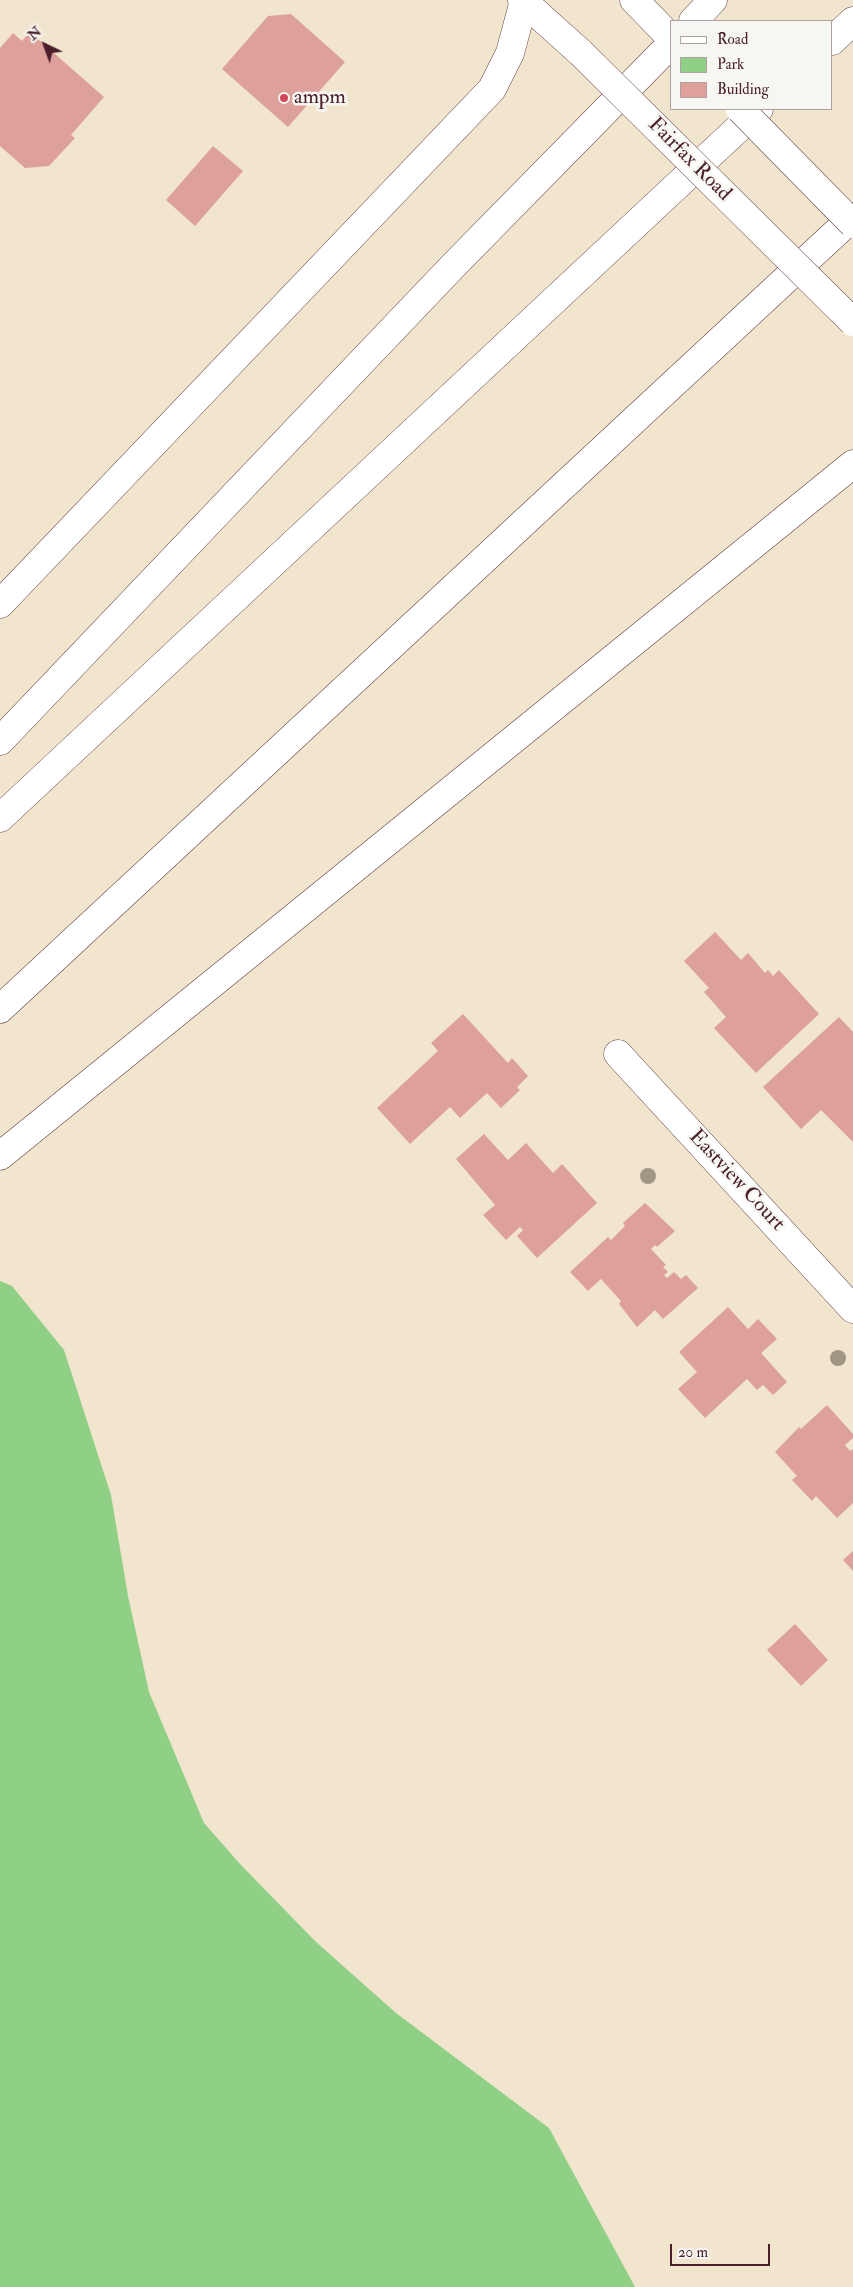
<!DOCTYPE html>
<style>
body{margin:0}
#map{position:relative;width:853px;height:2287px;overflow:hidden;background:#f1e5ce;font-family:"IM FELL Double Pica",serif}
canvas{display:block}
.legend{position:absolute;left:670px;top:20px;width:162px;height:90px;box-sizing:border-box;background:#f6f6f2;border:1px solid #b1a0a2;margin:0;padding:6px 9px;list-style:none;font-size:15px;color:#4a1f2b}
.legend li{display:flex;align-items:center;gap:10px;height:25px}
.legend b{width:25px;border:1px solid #b1a0a2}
.north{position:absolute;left:20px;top:20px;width:50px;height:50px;-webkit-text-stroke:4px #f6f6f2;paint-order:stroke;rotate:318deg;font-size:14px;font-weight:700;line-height:20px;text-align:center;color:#4a1f2b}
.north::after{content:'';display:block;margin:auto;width:18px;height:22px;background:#4a1f2b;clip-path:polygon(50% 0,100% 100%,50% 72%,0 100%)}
.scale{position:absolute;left:670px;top:2244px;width:100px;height:22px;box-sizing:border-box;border:2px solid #4a1f2b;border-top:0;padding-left:6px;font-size:15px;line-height:18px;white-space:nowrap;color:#4a1f2b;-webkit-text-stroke:4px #f6f6f2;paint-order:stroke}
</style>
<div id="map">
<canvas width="853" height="2287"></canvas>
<ul class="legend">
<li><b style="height:6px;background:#fff"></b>Road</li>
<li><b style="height:14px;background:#8fcf86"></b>Park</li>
<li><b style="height:14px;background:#dda09b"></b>Building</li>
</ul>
<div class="north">N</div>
<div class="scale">20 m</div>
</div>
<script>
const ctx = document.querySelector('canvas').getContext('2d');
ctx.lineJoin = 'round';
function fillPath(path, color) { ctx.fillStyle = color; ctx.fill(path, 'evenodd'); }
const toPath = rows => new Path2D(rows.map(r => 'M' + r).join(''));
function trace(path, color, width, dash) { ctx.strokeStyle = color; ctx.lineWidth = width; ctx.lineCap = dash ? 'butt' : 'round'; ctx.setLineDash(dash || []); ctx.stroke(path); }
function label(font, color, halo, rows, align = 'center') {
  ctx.font = font + ' "IM FELL Double Pica",serif'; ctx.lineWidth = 5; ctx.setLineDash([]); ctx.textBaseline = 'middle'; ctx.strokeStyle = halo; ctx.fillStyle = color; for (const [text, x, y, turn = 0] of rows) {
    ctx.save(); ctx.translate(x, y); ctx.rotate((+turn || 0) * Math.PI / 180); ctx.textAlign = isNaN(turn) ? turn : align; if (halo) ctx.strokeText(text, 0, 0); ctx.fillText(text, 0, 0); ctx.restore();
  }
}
fillPath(toPath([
 [0,1281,12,1286,64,1350,111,1495,128,1596,149,1692,204,1823,240,1864,315,1941,396,2013,549,2128,635,2287,0,2287]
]), '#8fcf86');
fillPath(toPath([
 [291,14,345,62,288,127,222,69,268,16],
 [30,32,104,97,71,135,75,138,49,166,25,168,0,146,0,48,13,33,22,41],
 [213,146,243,171,195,226,166,200],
 [715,932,741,960,748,953,765,973,768,970,773,976,779,970,819,1014,756,1073,714,1028,726,1017,704,992,709,988,684,961],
 [463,1014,508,1063,512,1058,528,1076,517,1087,520,1090,501,1108,487,1093,460,1118,450,1107,410,1144,377,1108,438,1051,431,1043],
 [839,1017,853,1032,853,1142,821,1110,801,1129,763,1087],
 [484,1134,508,1160,526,1143,553,1173,562,1164,597,1203,537,1258,517,1236,523,1230,520,1227,506,1240,483,1215,495,1205,456,1159],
 [645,1203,675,1231,657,1247,655,1245,651,1249,666,1265,663,1267,668,1272,664,1275,667,1278,674,1272,681,1279,686,1275,698,1288,663,1319,655,1310,637,1327,619,1304,621,1301,601,1279,588,1291,570,1272,608,1237,611,1240,625,1226,623,1223],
 [728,1307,748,1329,758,1319,777,1339,761,1353,787,1382,773,1395,763,1385,757,1390,747,1379,705,1418,678,1389,697,1372,679,1352],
 [827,1405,853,1434,853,1438,845,1445,850,1451,853,1449,853,1503,837,1518,816,1496,812,1501,792,1480,797,1476,775,1452,799,1427,801,1429],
 [853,1551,853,1571,843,1560],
 [795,1624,828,1660,801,1686,767,1650]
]), '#dda09b');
const minor = toPath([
 [618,1054,853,1309]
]);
const major = toPath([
 [522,0,581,53],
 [634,0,672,39]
]);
const highway = toPath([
 [693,21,713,0],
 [832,41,853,21],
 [0,604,492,89,510,53,524,1],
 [0,741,453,266,672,43],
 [0,818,759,109],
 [0,1009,853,217],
 [0,1156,853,464]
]);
trace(minor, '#633d43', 29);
trace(major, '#633d43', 29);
trace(highway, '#633d43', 29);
trace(minor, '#fff', 28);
trace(major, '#fff', 28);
trace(highway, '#fff', 28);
const majorBridge = toPath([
 [581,53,853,322],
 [740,109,853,224]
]);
trace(majorBridge, '#633d43', 29, []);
trace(majorBridge, '#fff', 28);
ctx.fillStyle = '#a19583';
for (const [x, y] of [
 [648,1176],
 [838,1358]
]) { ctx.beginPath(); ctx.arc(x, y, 8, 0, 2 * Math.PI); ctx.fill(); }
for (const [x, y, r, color] of [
 [284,98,5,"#d1495b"]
]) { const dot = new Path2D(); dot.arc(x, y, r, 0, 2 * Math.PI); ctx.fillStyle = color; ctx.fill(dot); trace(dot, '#f6f6f2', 2); }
label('21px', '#4a1f2b', '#f6f6f2', [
 ["ampm",294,98]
], 'left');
label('21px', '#4a1f2b', '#f6f6f2', [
 ["Fairfax Road",689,160,45],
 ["Eastview Court",736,1181,47]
]);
</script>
